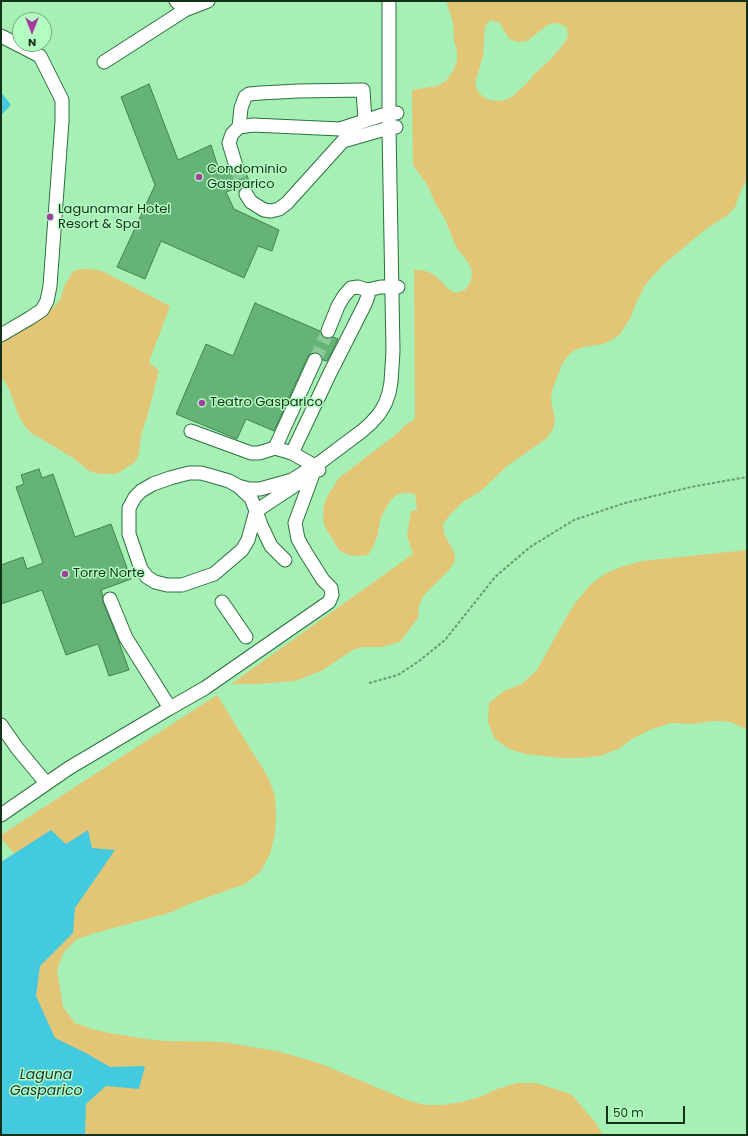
<!DOCTYPE html>
<style>
body{margin:0}
#map{position:relative;width:748px;height:1136px;overflow:hidden;background:#a7f0b5;font-family:Poppins,sans-serif}
canvas{display:block}
.frame{position:absolute;inset:0;border:2px solid #12301a;pointer-events:none}
.north{position:absolute;left:12px;top:12px;width:40px;height:40px;box-sizing:border-box;background:#b4fdc1;border:1px solid #73ab7e;border-radius:50%;rotate:180deg;font-size:11px;font-weight:700;line-height:16px;text-align:center;color:#12301a}
.north::after{content:'';display:block;margin:auto;width:14px;height:18px;background:#a53da0;clip-path:polygon(50% 0,100% 100%,50% 72%,0 100%)}
.scale{position:absolute;left:606px;top:1106px;width:79px;height:18px;box-sizing:border-box;border:2px solid #12301a;border-top:0;padding-left:5px;font-size:12px;line-height:14px;white-space:nowrap;color:#12301a;-webkit-text-stroke:3px #b4fdc1;paint-order:stroke}
</style>
<div id="map">
<canvas width="748" height="1136"></canvas>
<div class="frame"></div>
<div class="north">N</div>
<div class="scale">50 m</div>
</div>
<script>
const ctx = document.querySelector('canvas').getContext('2d');
ctx.lineJoin = 'round';
function fillPath(path, color) { ctx.fillStyle = color; ctx.fill(path, 'evenodd'); }
const toPath = rows => new Path2D(rows.map(r => 'M' + r).join(''));
function trace(path, color, width, dash) { ctx.strokeStyle = color; ctx.lineWidth = width; ctx.lineCap = dash ? 'butt' : 'round'; ctx.setLineDash(dash || []); ctx.stroke(path); }
function label(font, color, halo, rows, align = 'center') {
  ctx.font = font + ' Poppins,sans-serif'; ctx.lineWidth = 3; ctx.setLineDash([]); ctx.textBaseline = 'middle'; ctx.strokeStyle = halo; ctx.fillStyle = color; for (const [text, x, y, turn = 0] of rows) {
    ctx.save(); ctx.translate(x, y); ctx.rotate((+turn || 0) * Math.PI / 180); ctx.textAlign = isNaN(turn) ? turn : align; if (halo) ctx.strokeText(text, 0, 0); ctx.fillText(text, 0, 0); ctx.restore();
  }
}
fillPath(toPath([
 [446,1,747,1,747,180,742,188,735,207,728,215,706,229,664,264,650,279,644,287,635,306,631,317,620,334,612,340,603,344,584,347,575,350,568,356,562,364,552,391,551,400,555,420,553,429,547,438,523,455,507,466,481,491,463,502,449,516,443,524,444,534,454,552,455,561,449,570,423,596,419,605,418,618,400,642,382,647,363,647,353,650,321,671,295,681,258,684,231,684,413,554,407,535,411,511,417,510,415,494,406,493,397,494,390,501,381,517,377,537,373,547,368,555,357,556,348,555,339,550,324,525,323,514,324,505,328,495,339,478,398,433,404,426,415,419,414,270,423,270,433,274,441,281,447,288,455,293,465,290,471,281,472,271,468,262,456,247,445,219,435,203,428,186,413,165,412,90,437,86,446,81,453,71,457,61,457,51,454,41,453,22],
 [491,20,500,23,509,39,518,42,527,41,549,24,558,23,567,28,568,37,562,46,549,61,535,73,529,81,514,95,506,100,496,101,486,99,478,92,475,83,483,56,485,26],
 [81,269,91,269,102,271,170,306,149,362,159,371,147,417,141,435,139,454,135,462,117,474,99,474,89,471,73,458,30,432,24,425,19,417,9,389,4,380,1,379,1,345,5,340,55,306,61,298,64,287,73,271],
 [747,550,747,730,731,722,714,721,692,724,672,723,652,729,634,738,618,749,600,756,581,758,562,758,526,754,509,749,494,738,488,722,489,703,504,691,522,684,537,670,567,616,577,601,590,585,606,573,624,566,642,561],
 [217,695,268,777,275,796,276,816,275,834,270,854,260,872,245,884,189,904,172,912,95,933,77,939,64,952,57,970,63,1007,75,1023,92,1029,110,1033,146,1039,165,1041,223,1042,281,1052,319,1063,406,1100,425,1105,442,1105,461,1102,480,1097,497,1089,517,1083,536,1083,571,1094,595,1122,603,1135,35,1135,1,1062,17,857,1,838,1,835]
]), '#e3c576');
fillPath(toPath([
 [1,92,11,105,1,115],
 [51,830,66,844,88,830,92,848,115,850,75,908,73,933,40,966,36,996,55,1038,86,1053,110,1067,145,1066,139,1089,106,1086,86,1104,85,1135,1,1135,1,862]
]), '#44cade');
const building = toPath([
 [149,84,178,160,211,145,219,170,228,167,231,172,234,174,238,174,242,172,244,168,250,183,226,192,234,209,279,230,272,251,258,246,244,278,161,241,145,279,117,267,155,185,121,97,149,84],
 [255,303,320,331,322,336,325,338,330,339,333,337,338,339,327,361,323,360,322,356,318,353,315,352,311,353,308,356,274,431,246,419,237,439,176,414,206,344,233,356,255,303],
 [39,469,42,478,53,474,75,537,111,524,131,579,101,590,103,596,103,602,119,642,129,670,109,676,98,644,66,655,42,590,1,604,1,565,23,557,27,569,43,563,16,487,24,484,21,475,39,469]
]);
fillPath(building, '#66b377');
trace(building, '#3d844f', 1);
trace(toPath([
 [236,166,246,194],
 [315,360,328,331]
]), '#89ca96', 13, [13, 6]);
const minor = toPath([
 [176,1,185,10,208,1],
 [1,36,40,56,62,100,62,121,50,286,47,301,42,310,30,318,1,335],
 [104,62,185,10,192,1],
 [239,127,241,108,245,97,249,94,261,93,298,91,363,90,365,121],
 [236,166,229,143,232,134,239,127,253,125,340,129,389,113,397,113],
 [246,194,251,202,264,210,271,211,279,209,287,203,343,141,389,128,396,127],
 [328,331,338,306,344,296,351,288,358,287,367,290,381,287,398,287],
 [191,431,251,453,259,453,275,448,292,453,315,466,319,470],
 [275,448,315,360],
 [292,453,330,373,365,304,368,296,367,290],
 [238,486,251,498,256,511,248,540,242,550,214,574,182,585,167,585,155,582,147,577,141,569,129,534,129,508,135,497,141,491,153,484,170,478,189,473,201,473,212,476,229,481,238,486,249,489,260,489,292,480,322,461,362,431,371,423,379,414,385,404,389,393,391,382,393,351,389,128,389,1],
 [285,560,271,546,261,525,256,511,300,482],
 [110,599,126,638,170,708,205,688,329,602,332,595,331,588,323,580,306,553,298,539,295,523,313,474],
 [222,602,246,637],
 [1,725,17,748,46,783],
 [1,815,69,768,170,708]
]);
trace(minor, '#29713d', 15);
trace(toPath([
 [369,683,398,675,419,661,445,640,495,577,530,547,574,520,625,503,691,487,747,477]
]), '#649a6f', 2, [3, 2]);
trace(minor, '#fff', 13);
for (const [x, y, r, color] of [
 [199,177,4,"#a53da0"],
 [50,217,4,"#a53da0"],
 [202,403,4,"#a53da0"],
 [65,574,4,"#a53da0"]
]) { const dot = new Path2D(); dot.arc(x, y, r, 0, 2 * Math.PI); ctx.fillStyle = color; ctx.fill(dot); trace(dot, '#b4fdc1', 1.5); }
label('13px', '#12301a', '#b4fdc1', [
 ["Condominio",207,170],
 ["Gasparico",207,185],
 ["Lagunamar Hotel",58,210],
 ["Resort & Spa",58,225],
 ["Teatro Gasparico",210,403],
 ["Torre Norte",73,574]
], 'left');
label('italic 14px', '#1a3034', '#b4fdc1', [
 ["Laguna",46,1075],
 ["Gasparico",46,1091]
]);
</script>
